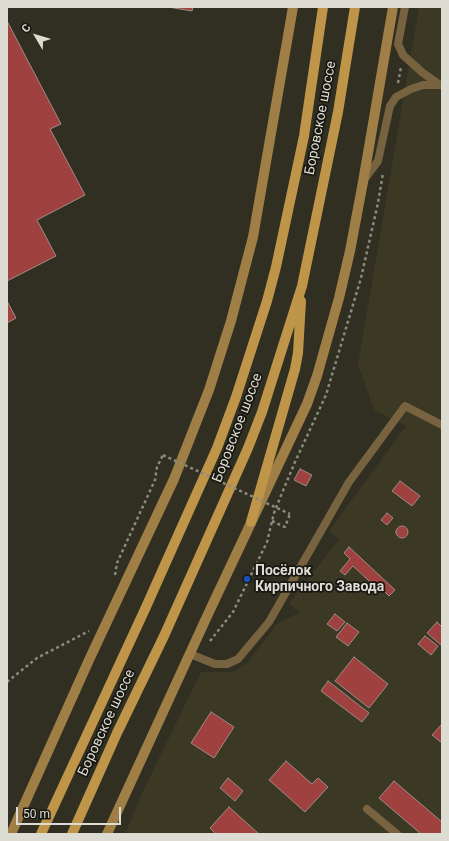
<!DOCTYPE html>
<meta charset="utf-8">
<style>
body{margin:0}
#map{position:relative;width:449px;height:841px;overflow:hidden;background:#312f22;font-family:Roboto,sans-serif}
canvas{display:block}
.frame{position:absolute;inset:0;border:8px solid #dddcd3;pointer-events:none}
.north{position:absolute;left:16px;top:16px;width:40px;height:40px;-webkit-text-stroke:3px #181711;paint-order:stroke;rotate:308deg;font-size:11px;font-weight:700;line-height:16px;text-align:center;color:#dddcd3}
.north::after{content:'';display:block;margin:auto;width:14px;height:18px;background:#dddcd3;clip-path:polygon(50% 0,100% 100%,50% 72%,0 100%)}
.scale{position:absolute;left:16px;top:807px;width:105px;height:18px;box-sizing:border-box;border:2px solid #dddcd3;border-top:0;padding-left:5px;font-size:12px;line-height:14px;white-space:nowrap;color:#dddcd3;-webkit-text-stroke:3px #181711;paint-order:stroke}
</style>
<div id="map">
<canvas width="449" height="841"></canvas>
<div class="frame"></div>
<div class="north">С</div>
<div class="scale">50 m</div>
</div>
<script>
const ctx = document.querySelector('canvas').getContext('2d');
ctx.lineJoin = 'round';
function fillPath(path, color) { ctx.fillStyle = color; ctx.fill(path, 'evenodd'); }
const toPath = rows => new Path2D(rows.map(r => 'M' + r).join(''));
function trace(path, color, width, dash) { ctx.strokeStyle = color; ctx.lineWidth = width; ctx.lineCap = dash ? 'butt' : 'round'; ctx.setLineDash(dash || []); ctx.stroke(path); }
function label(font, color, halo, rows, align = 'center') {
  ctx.font = font + ' Roboto,sans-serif'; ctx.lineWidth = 3.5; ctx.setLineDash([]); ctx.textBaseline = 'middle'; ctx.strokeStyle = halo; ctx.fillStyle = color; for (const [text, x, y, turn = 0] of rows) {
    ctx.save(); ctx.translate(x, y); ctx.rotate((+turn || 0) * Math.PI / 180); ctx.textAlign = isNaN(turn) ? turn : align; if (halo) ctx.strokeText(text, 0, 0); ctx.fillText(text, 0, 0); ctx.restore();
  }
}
fillPath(toPath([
 [419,7,442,7,442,834,125,834,143,791,201,672,233,672,247,663,277,624,300,612,289,604,339,539,329,531,406,426,374,410,358,364]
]), '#3b3824');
const building = toPath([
 [168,7,193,7,192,11,168,7],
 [7,21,61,124,50,129,85,195,37,220,56,256,7,281,7,21],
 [7,301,16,318,7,323,7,301],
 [300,469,312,475,306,486,294,480,300,469],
 [400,481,420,496,412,506,392,491,400,481],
 [387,513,393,518,387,525,381,520,387,513],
 '396 532a6 6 0 1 1 12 0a6 6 0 1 1-12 0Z',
 [349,547,395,590,389,596,381,588,379,590,353,566,345,575,340,571,350,559,344,553,349,547],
 [335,614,345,622,337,631,327,624,335,614],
 [437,622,442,627,442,646,427,633,437,622],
 [347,623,359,632,348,646,336,637,347,623],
 [425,636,438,646,431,655,418,644,425,636],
 [354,657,388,684,369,708,335,681,354,657],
 [328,681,369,713,362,722,321,691,328,681],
 [211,712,234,727,214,758,191,743,211,712],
 [442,724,442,743,432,735,442,724],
 [286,761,312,784,318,778,328,787,305,812,269,780,286,761],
 [228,778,243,791,235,801,220,788,228,778],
 [394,781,442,822,442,834,421,834,379,798,394,781],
 [229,807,259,834,216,834,210,828,229,807]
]);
fillPath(building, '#9f423f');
trace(building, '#9e8b89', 1);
trace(toPath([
 [398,83,401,67],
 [272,521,285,527,290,514],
 [115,575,117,563,155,480,157,467,163,455],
 [210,641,233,612,267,542,274,513,280,498,295,462,326,395,361,278,378,203,383,173],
 [7,682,37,658,89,631]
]), '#8b8a7f', 2.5, [3, 3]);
trace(toPath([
 [363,181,378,161,390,106,396,97,411,89,423,85,440,85,423,73,403,55,398,44,405,7],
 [190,654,215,664,227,664,238,659,269,622,349,482,405,406,442,425],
 [367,809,397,834]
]), '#776340', 8);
trace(toPath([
 [11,834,89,660,174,479,209,390,231,321,253,237,293,7],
 [107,834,209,612,307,404,317,376,339,298,350,251,363,182,393,7]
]), '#9f7f46', 10);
trace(toPath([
 [251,522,295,369,298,353,301,301],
 [41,834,146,607,217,448,236,397,267,301,276,267,304,136,323,7],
 [72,834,117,733,164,636,248,448,262,412,302,286,338,112,355,7]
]), '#be9549', 10);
trace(toPath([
 [163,455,290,514]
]), '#8b8a7f', 2.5, [3, 3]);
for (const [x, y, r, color] of [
 [247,579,4,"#1a4fb4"]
]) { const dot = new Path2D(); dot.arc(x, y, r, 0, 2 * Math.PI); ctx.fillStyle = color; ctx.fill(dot); trace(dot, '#181711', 1.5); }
label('14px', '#dddcd3', '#181711', [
 ["Боровское шоссе",321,118,-79],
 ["Боровское шоссе",238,428,-69],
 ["Боровское шоссе",107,723,-65]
]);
label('bold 14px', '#dddcd3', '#181711', [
 ["Посёлок",255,571],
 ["Кирпичного Завода",255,587]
], 'left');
</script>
